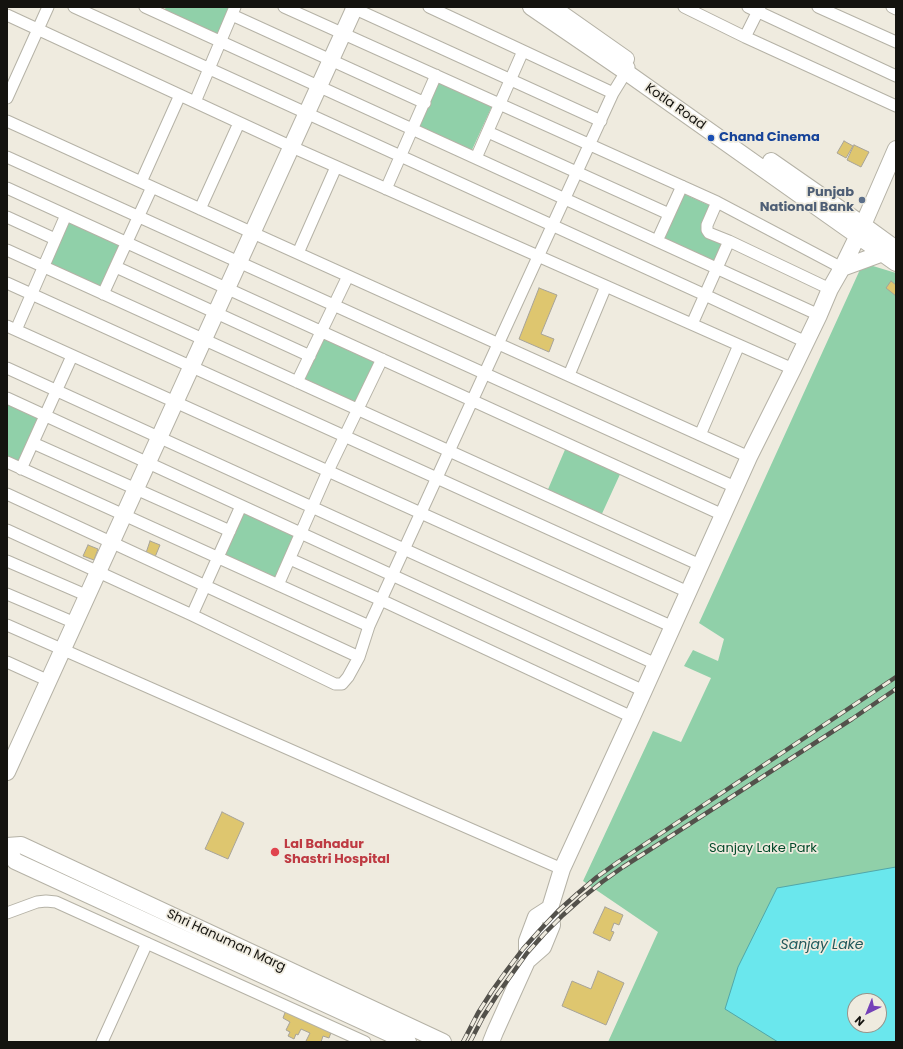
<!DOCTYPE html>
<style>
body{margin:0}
#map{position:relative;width:903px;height:1049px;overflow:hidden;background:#efebdf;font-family:Poppins,sans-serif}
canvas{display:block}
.frame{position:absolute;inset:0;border:8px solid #14130f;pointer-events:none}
.north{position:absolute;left:847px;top:993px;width:40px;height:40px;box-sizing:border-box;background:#efebdf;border:1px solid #97958c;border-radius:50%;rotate:223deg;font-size:11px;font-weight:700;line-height:16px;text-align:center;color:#14130f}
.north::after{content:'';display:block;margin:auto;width:14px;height:18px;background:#7441b8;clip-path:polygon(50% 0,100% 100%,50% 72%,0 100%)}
</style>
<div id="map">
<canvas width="903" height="1049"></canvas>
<div class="frame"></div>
<div class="north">N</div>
</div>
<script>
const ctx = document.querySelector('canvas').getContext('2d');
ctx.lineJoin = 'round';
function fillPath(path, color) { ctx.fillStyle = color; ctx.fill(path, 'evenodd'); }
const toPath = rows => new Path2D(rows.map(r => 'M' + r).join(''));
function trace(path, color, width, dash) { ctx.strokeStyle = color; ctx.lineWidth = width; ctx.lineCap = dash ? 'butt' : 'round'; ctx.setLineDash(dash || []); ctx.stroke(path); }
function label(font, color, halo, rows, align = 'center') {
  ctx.font = font + ' Poppins,sans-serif'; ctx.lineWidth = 3.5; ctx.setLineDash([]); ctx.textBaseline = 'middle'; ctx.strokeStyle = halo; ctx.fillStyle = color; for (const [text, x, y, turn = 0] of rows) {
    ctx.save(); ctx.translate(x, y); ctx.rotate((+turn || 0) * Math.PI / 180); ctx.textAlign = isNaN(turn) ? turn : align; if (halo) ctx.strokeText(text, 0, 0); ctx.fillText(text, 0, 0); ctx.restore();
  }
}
fillPath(toPath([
 [166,7,231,7,217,37,163,13],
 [438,79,493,104,471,152,417,128],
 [682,193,713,207,702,232,725,242,715,264,661,239],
 [68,218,123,243,101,291,47,266],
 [863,263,896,273,896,1042,608,1042,658,932,583,881,653,731,681,742,711,678,684,666,693,650,718,661,724,639,699,623],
 [855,1001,879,1001,879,1025,855,1025],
 [322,336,376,361,356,406,301,381],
 [7,401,42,417,20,464,7,458],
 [567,445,622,470,600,518,546,494],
 [243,509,298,535,276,582,222,558]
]), '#90d0a9');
const water = toPath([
 [896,867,896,1042,778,1042,725,1009,738,967,777,888,896,867],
 [855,1001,879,1001,879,1025,855,1025,855,1001]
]);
fillPath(water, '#6ae7ed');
trace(water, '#50a7aa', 1);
const building = toPath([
 [844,141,853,146,846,158,837,153,844,141],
 [854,145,869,152,861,167,847,160,854,145],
 [891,281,896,285,896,296,886,288,891,281],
 [539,288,557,295,541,334,554,339,549,352,519,339,539,288],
 [150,541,160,545,155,557,146,553,150,541],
 [88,545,98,549,94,560,83,556,88,545],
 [222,812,244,823,228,859,205,849,222,812],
 [605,907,623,915,619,925,614,923,611,931,614,932,610,941,593,933,605,907],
 [598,971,624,983,606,1025,562,1006,572,981,591,989,598,971],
 [286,1010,332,1030,329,1038,323,1036,321,1042,308,1042,306,1041,310,1033,301,1029,298,1035,296,1034,294,1039,288,1036,290,1032,286,1030,290,1022,283,1018,286,1010]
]);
fillPath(building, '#dec66f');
trace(building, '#a7a398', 1);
const street = toPath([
 [74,7,705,295,806,342],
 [145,7,819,315],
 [284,7,717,202,842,268],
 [351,7,601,121],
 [429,7,613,93],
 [684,7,745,37,896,106],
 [748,7,896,76],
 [818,7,896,42],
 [892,7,896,9],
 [7,15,292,147,793,369],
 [232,15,425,103],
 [745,37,760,7],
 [7,98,48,7],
 [195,102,235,7],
 [7,121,253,233,749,457],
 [488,132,669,214],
 [7,157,735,487],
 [476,158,523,51],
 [141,182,180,95],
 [7,188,723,515],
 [386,189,436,75],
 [717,202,707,225,707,230,709,233,729,241,830,289],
 [200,209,239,123],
 [7,217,55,239],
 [657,241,682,186],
 [7,250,700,565],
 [298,253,336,167],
 [116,267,310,356],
 [7,283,688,592],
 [103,294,152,187],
 [692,324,729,241],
 [7,326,673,627],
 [16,330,66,215],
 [7,368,656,664],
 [569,375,606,286],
 [297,382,348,276],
 [7,398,644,691],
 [700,435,739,345],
 [33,443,230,531],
 [7,462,369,626],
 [21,469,72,356],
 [7,494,359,657],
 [7,530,192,615,335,684,342,684,348,677,359,657,369,626,613,93,629,67],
 [290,559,381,600,632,717],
 [7,561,88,596],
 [278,585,328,471,382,359],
 [7,594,75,623],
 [192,615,241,506],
 [7,625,411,803,562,869],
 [7,662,49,681],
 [7,913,37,902,46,901,56,902,365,1042],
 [102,1042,147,943]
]);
const secondary = toPath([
 [531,7,626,72,896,263],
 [552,7,626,59],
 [771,161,863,225,896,249],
 [842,268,883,253],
 [7,772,355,7],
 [7,846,21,845,443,1042],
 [7,848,15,861,408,1042],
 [527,961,543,947,552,925,550,908,562,869,632,717,749,457,793,369,819,315,830,289,842,268,863,225,896,149],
 [491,1042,495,1032,527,961,527,941,536,917,550,908]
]);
trace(street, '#b5b2a6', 13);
trace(secondary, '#b5b2a6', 18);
trace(street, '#fff', 11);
trace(secondary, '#fff', 16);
const rail = toPath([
 [463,1042,478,1013,492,991,507,970,523,949,540,930,558,911,577,894,597,877,618,862,896,677],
 [470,1042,483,1017,497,995,527,953,544,934,563,915,582,898,602,882,623,867,852,719,896,689]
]);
trace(rail, '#53514b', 4.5);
trace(rail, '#efebdf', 3, [9]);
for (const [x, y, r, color] of [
 [711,138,4,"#1a4fb4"],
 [862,200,4,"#5c6f8a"],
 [275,852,5,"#e0444e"]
]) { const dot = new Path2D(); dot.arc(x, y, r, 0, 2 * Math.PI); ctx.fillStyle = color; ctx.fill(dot); trace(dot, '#efebdf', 1.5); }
label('13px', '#14130f', '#efebdf', [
 ["Kotla Road",675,107,35],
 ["Shri Hanuman Marg",226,941,25]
]);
label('bold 13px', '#164399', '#efebdf', [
 ["Chand Cinema",719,138]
], 'left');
label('bold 13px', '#4e5e75', '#efebdf', [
 ["Punjab",854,193],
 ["National Bank",854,208]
], 'right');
label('bold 13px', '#be3a42', '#efebdf', [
 ["Lal Bahadur",284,845],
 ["Shastri Hospital",284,860]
], 'left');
label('13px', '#034b2b', '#efebdf', [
 ["Sanjay Lake Park",763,849]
]);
label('italic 14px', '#22585a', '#efebdf', [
 ["Sanjay Lake",822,945]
]);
</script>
